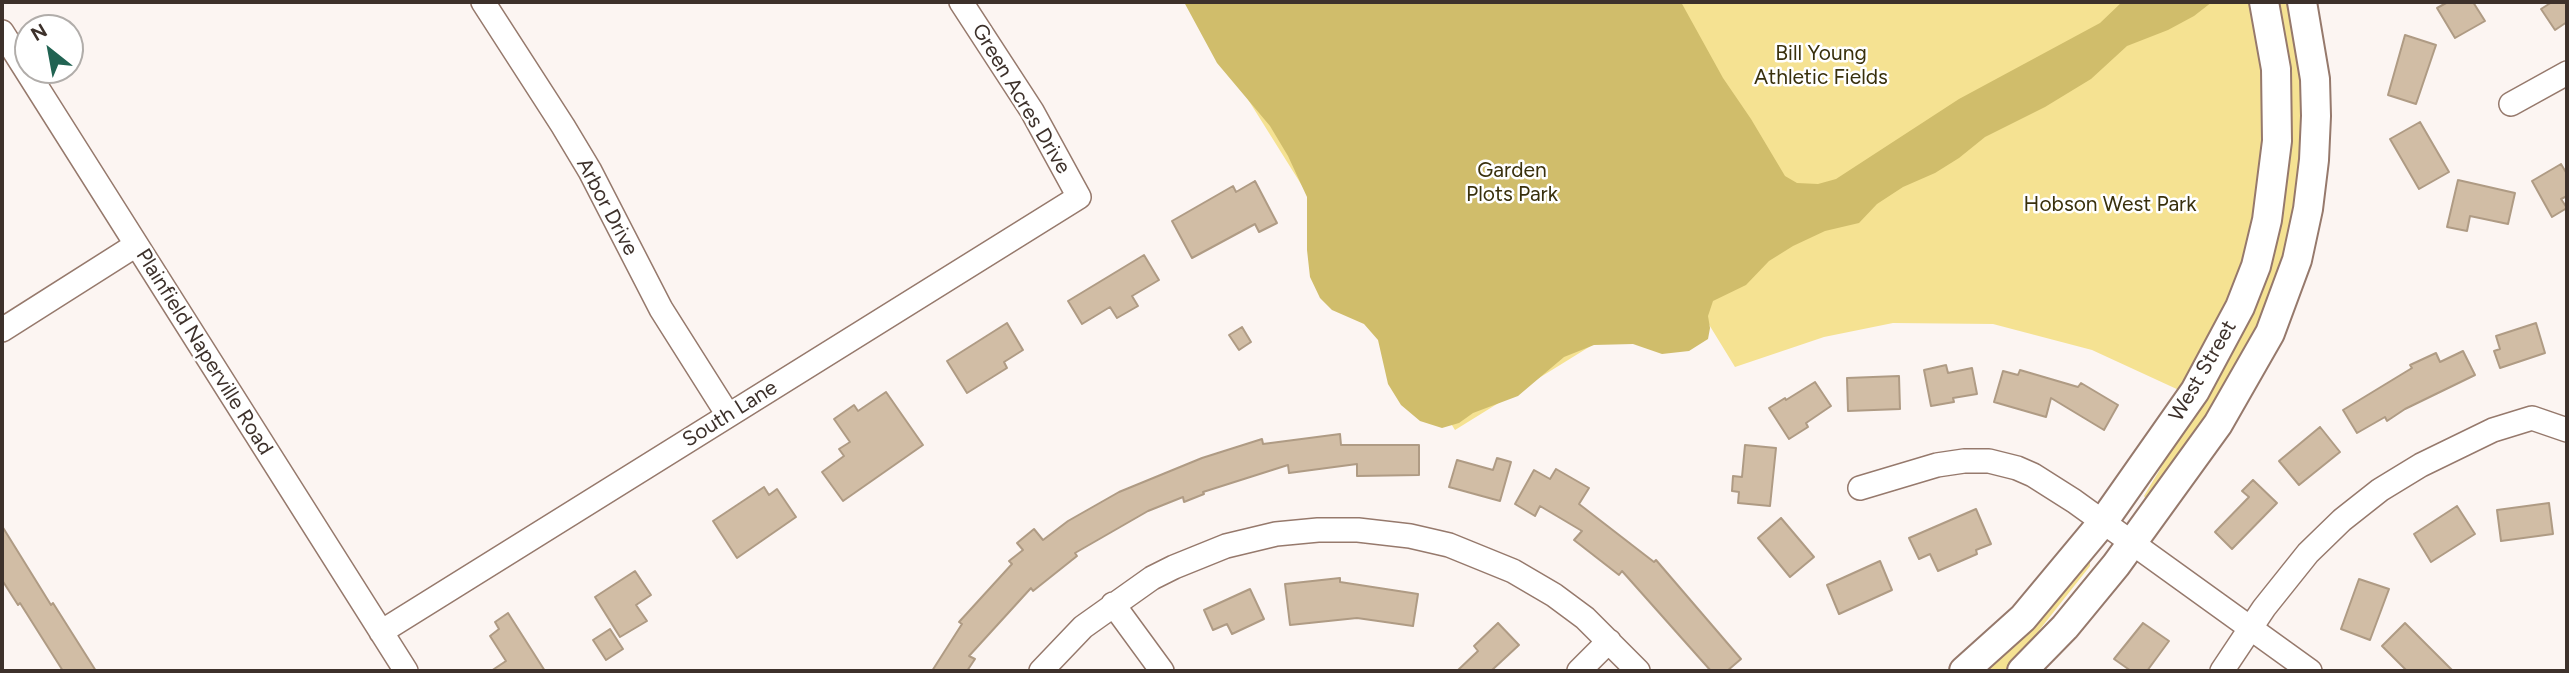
<!DOCTYPE html>
<style>
body{margin:0}
#map{position:relative;width:2569px;height:673px;overflow:hidden;background:#fcf5f2;font-family:Figtree,sans-serif}
canvas{display:block}
.frame{position:absolute;inset:0;border:4px solid #3d312b;pointer-events:none}
.north{position:absolute;left:14px;top:14px;width:70px;height:70px;box-sizing:border-box;background:#fff;border:2px solid #b1adaa;border-radius:50%;rotate:329deg;font-size:19px;font-weight:700;line-height:28px;text-align:center;color:#3d312b}
.north::after{content:'';display:block;margin:auto;width:24px;height:32px;background:#216352;clip-path:polygon(50% 0,100% 100%,50% 72%,0 100%)}
</style>
<div id="map">
<canvas width="2569" height="673"></canvas>
<div class="frame"></div>
<div class="north">N</div>
</div>
<script>
const ctx = document.querySelector('canvas').getContext('2d');
ctx.lineJoin = 'round';
function fillPath(path, color) { ctx.fillStyle = color; ctx.fill(path, 'evenodd'); }
const toPath = rows => new Path2D(rows.map(r => 'M' + r).join(''));
function trace(path, color, width, dash) { ctx.strokeStyle = color; ctx.lineWidth = width; ctx.lineCap = dash ? 'butt' : 'round'; ctx.setLineDash(dash || []); ctx.stroke(path); }
function label(font, color, halo, rows, align = 'center') {
  ctx.font = font + ' Figtree,sans-serif'; ctx.lineWidth = 5; ctx.setLineDash([]); ctx.textBaseline = 'middle'; ctx.strokeStyle = halo; ctx.fillStyle = color; for (const [text, x, y, turn = 0] of rows) {
    ctx.save(); ctx.translate(x, y); ctx.rotate((+turn || 0) * Math.PI / 180); ctx.textAlign = isNaN(turn) ? turn : align; if (halo) ctx.strokeText(text, 0, 0); ctx.fillText(text, 0, 0); ctx.restore();
  }
}
fillPath(toPath([
 [1187,2,2253,2,2259,25,2268,124,2254,228,2235,291,2181,391,2092,350,1993,324,1893,323,1824,337,1735,367,1686,287,1455,430],
 [2274,2,2291,2,2302,52,2304,142,2293,224,2271,301,2237,374,2148,500,2146,500,2144,496,2224,362,2260,285],
 [2087,561,2090,561,2090,566,2007,671,1980,671]
]), '#f5e292');
fillPath(toPath([
 [1184,2,1681,2,1723,78,1751,119,1785,176,1797,183,1818,184,1836,179,1959,99,2100,23,2122,2,2212,2,2194,16,2168,30,2127,46,2091,79,2045,107,1985,137,1959,158,1935,173,1903,187,1877,204,1859,223,1825,231,1793,246,1769,261,1746,285,1713,301,1708,316,1710,328,1708,339,1689,351,1662,354,1633,344,1594,345,1564,357,1518,396,1473,413,1459,423,1442,428,1420,421,1401,405,1388,384,1378,340,1364,324,1332,310,1320,298,1310,277,1307,250,1307,197,1288,156,1270,126,1217,63]
]), '#d0bd6b');
const building = toPath([
 [2448,2,2473,2,2485,21,2455,38,2437,8,2448,2],
 [2552,2,2567,2,2567,22,2555,30,2541,9,2552,2],
 [2405,35,2436,45,2416,104,2388,95,2405,35],
 [2420,122,2449,172,2419,189,2390,139,2420,122],
 [2561,164,2567,174,2567,196,2561,199,2567,208,2552,217,2532,181,2561,164],
 [2458,180,2515,193,2508,224,2470,216,2467,231,2447,227,2458,180],
 [1255,181,1277,223,1259,232,1255,224,1192,258,1172,221,1233,186,1236,192,1255,181],
 [1144,255,1159,280,1132,296,1138,306,1117,318,1110,307,1082,324,1068,301,1144,255],
 [1007,323,1023,350,1004,362,1007,368,967,393,947,361,1007,323],
 [2536,323,2545,353,2500,368,2494,351,2500,349,2496,336,2536,323],
 [1242,327,1251,342,1239,350,1229,335,1242,327],
 [2463,351,2475,375,2405,409,2387,421,2385,417,2357,433,2343,410,2412,368,2410,365,2436,353,2440,362,2463,351],
 [1946,365,1948,373,1972,368,1977,394,1953,398,1954,402,1931,406,1924,370,1946,365],
 [2020,370,2078,387,2081,383,2118,405,2104,430,2051,398,2046,417,1994,402,2003,371,2018,375,2020,370],
 [1899,376,1900,409,1848,411,1847,378,1899,376],
 [1815,382,1831,406,1806,423,1808,427,1789,439,1769,408,1785,398,1786,400,1815,382],
 [886,392,923,445,843,501,822,472,844,456,839,449,850,442,834,419,854,405,858,411,886,392],
 [2320,427,2340,452,2299,485,2279,461,2320,427],
 [1340,434,1341,445,1419,445,1419,475,1357,476,1357,464,1289,473,1288,465,1203,492,1204,494,1184,502,1183,497,1148,511,1075,553,1077,556,1033,591,1031,588,969,656,975,659,967,671,932,671,962,624,959,622,1012,564,1009,561,1023,550,1017,543,1034,529,1043,540,1068,521,1119,492,1202,458,1262,439,1263,444,1340,434],
 [1745,445,1776,448,1770,506,1738,503,1739,492,1732,491,1733,476,1742,477,1745,445],
 [1497,458,1511,462,1500,501,1449,487,1457,460,1493,470,1497,458],
 [1556,469,1589,488,1579,504,1654,562,1656,560,1741,659,1727,671,1711,671,1622,571,1619,575,1574,540,1582,531,1540,506,1535,516,1515,504,1534,470,1550,479,1556,469],
 [2253,480,2277,503,2232,549,2215,532,2249,497,2242,491,2253,480],
 [764,487,769,495,777,489,796,517,737,558,713,521,764,487],
 [2549,503,2553,534,2501,541,2497,510,2549,503],
 [2457,506,2475,534,2431,562,2414,534,2457,506],
 [1976,509,1991,544,1976,550,1977,554,1938,571,1930,554,1919,559,1909,538,1976,509],
 [1781,518,1814,557,1790,577,1758,538,1781,518],
 [2,526,51,605,53,603,96,671,63,671,20,603,18,605,2,580,2,526],
 [1880,561,1892,590,1839,614,1827,585,1880,561],
 [635,571,651,595,636,605,647,621,620,637,595,597,635,571],
 [1340,578,1340,582,1418,594,1413,626,1357,618,1290,625,1285,584,1340,578],
 [2359,579,2389,589,2370,640,2341,629,2359,579],
 [1250,589,1264,619,1232,634,1227,624,1213,630,1204,610,1250,589],
 [508,613,545,671,491,671,506,661,490,636,499,629,495,622,508,613],
 [1498,623,1519,645,1491,671,1457,671,1478,651,1474,646,1498,623],
 [2143,623,2169,641,2147,671,2131,671,2114,659,2143,623],
 [2405,623,2453,671,2407,671,2382,646,2405,623],
 [610,629,623,649,606,660,593,640,610,629]
]);
fillPath(building, '#d1bda5');
trace(building, '#af9b84', 2);
const minor = toPath([
 [483,2,563,126,590,171,661,309,728,415],
 [2,32,406,671],
 [2511,104,2567,73],
 [2,330,136,245],
 [1860,488,1937,465,1964,461,1989,461,2017,468,2033,475,2074,501,2310,671],
 [1113,604,1162,671],
 [381,632,1079,197,1032,111,961,2],
 [1041,671,1083,627,1152,578,1174,567,1226,546,1276,534,1318,530,1358,530,1410,536,1449,545,1513,571,1554,595,1585,618,1638,671],
 [1579,671,1609,641],
 [2222,671,2264,608,2308,553,2342,520,2380,490,2421,465,2493,430,2532,418,2567,430]
]);
const tertiary = toPath([
 [1964,671,2023,618,2103,522,2195,391,2240,307,2256,266,2267,220,2277,141,2276,69,2264,2],
 [2022,671,2065,627,2116,565,2218,424,2270,333,2297,260,2308,209,2314,160,2316,116,2315,79,2302,2]
]);
trace(minor, '#96796c', 26);
trace(tertiary, '#96796c', 32);
trace(minor, '#fff', 23);
trace(tertiary, '#fff', 28);
label('21px', '#39300c', '#fff', [
 ["Bill Young",1821,54],
 ["Athletic Fields",1821,78],
 ["Garden",1512,171],
 ["Plots Park",1512,195],
 ["Hobson West Park",2110,205]
]);
label('21px', '#3d312b', '#fff', [
 ["Green Acres Drive",1021,99,59],
 ["Arbor Drive",607,207,62],
 ["Plainfield Naperville Road",204,352,58],
 ["West Street",2203,371,-60],
 ["South Lane",730,414,-32]
]);
</script>
